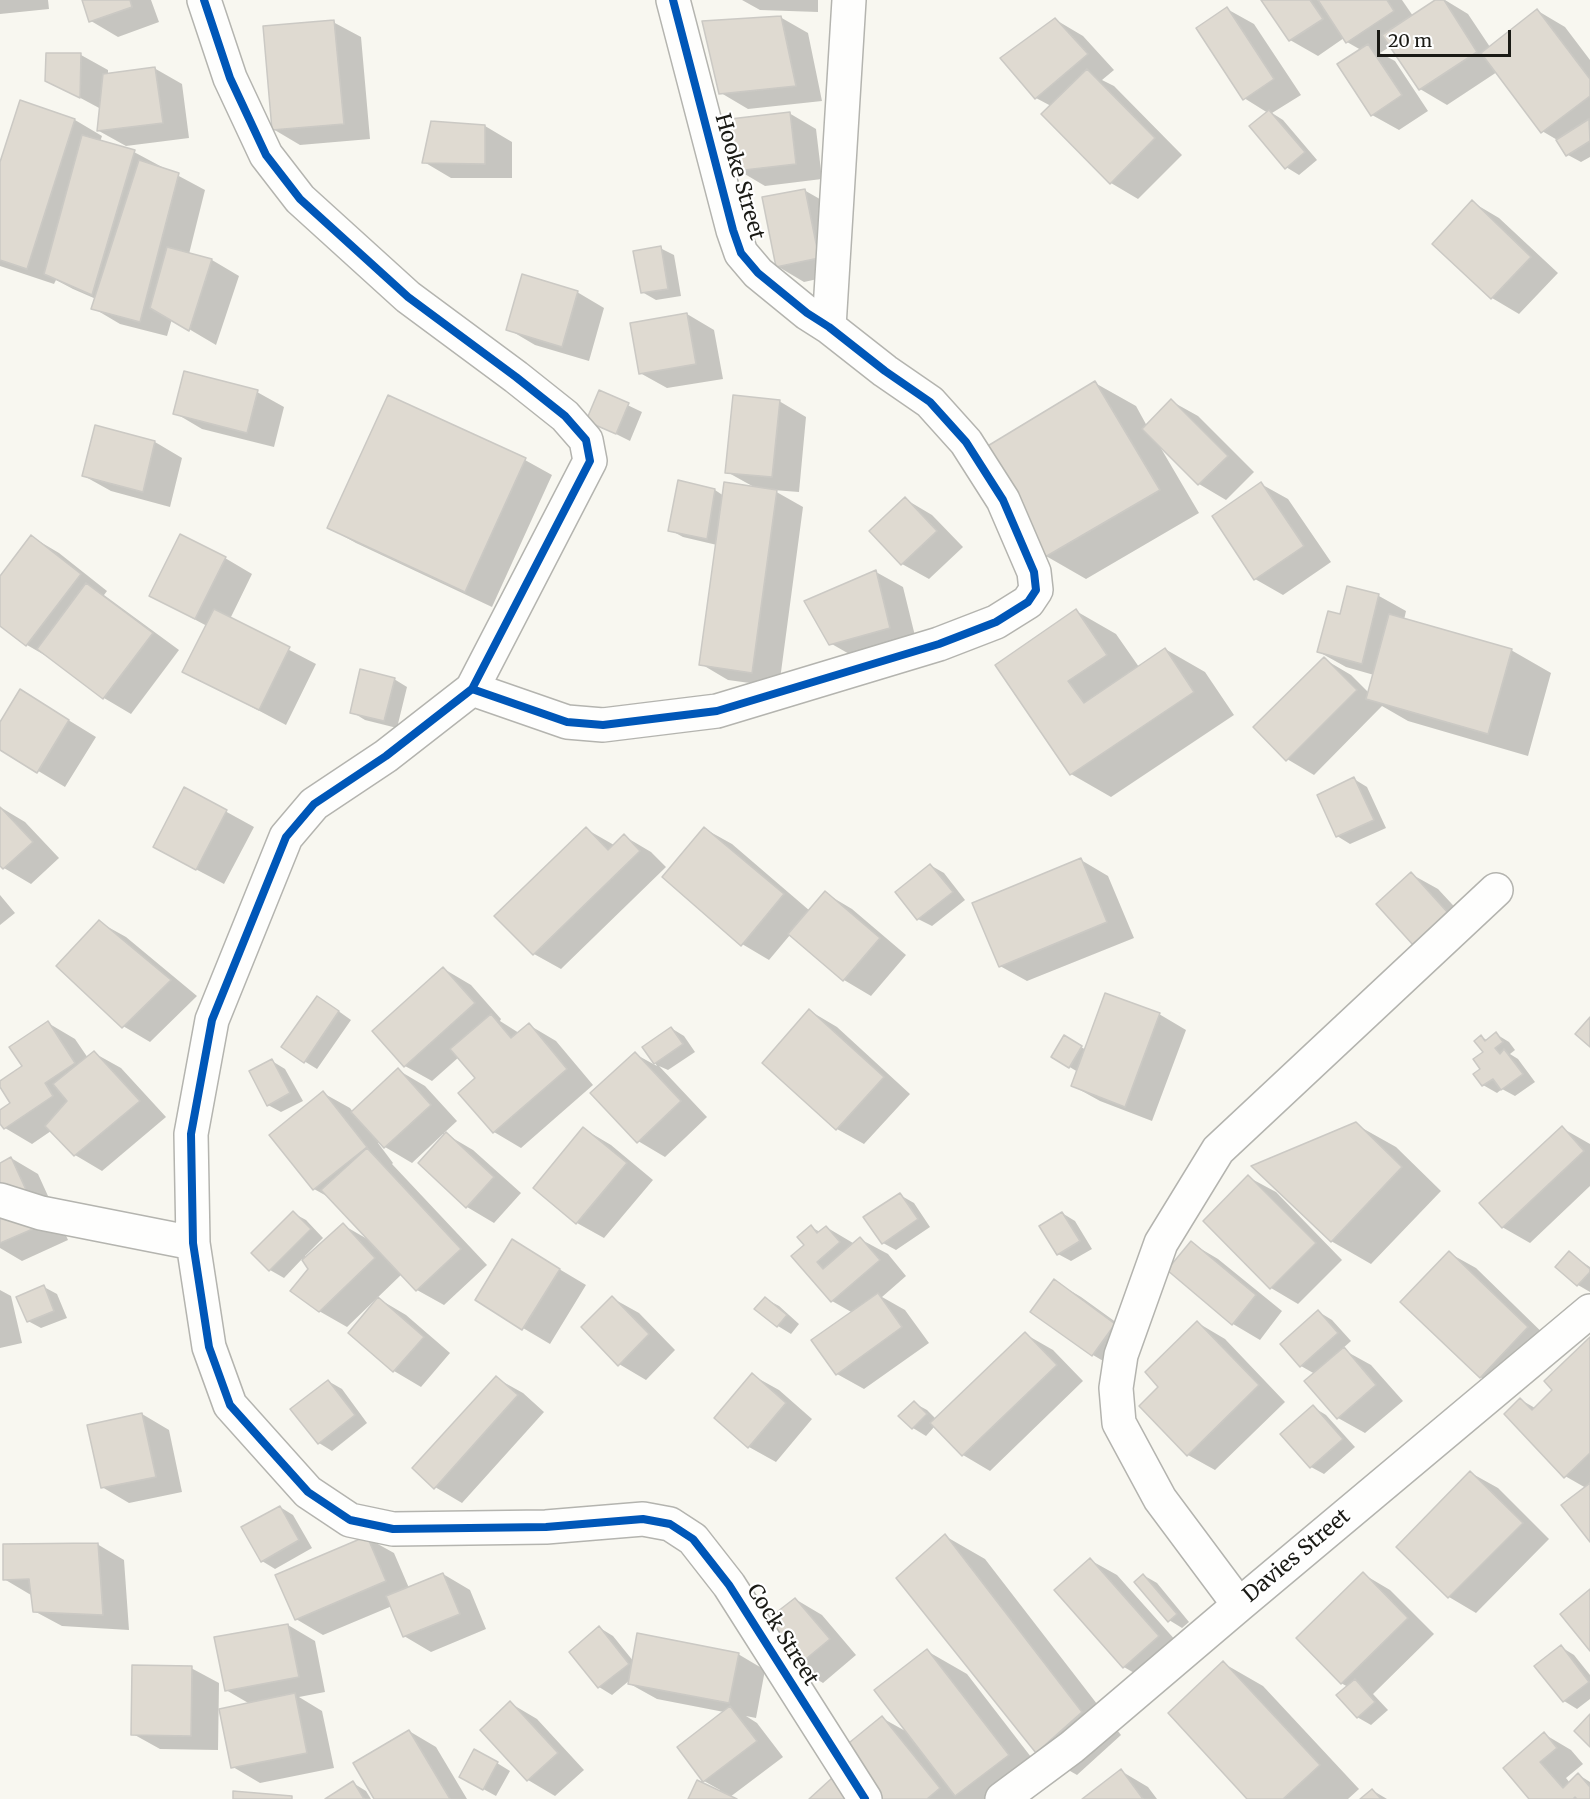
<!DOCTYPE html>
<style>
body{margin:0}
#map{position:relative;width:1590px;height:1799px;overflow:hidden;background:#f8f7f0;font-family:Merriweather,serif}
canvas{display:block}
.scale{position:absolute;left:1377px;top:30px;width:134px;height:27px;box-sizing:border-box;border:3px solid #1a1a15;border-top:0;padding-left:8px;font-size:18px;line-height:21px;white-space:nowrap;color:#1a1a15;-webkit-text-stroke:4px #fff;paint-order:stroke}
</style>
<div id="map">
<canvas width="1590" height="1799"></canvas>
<div class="scale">20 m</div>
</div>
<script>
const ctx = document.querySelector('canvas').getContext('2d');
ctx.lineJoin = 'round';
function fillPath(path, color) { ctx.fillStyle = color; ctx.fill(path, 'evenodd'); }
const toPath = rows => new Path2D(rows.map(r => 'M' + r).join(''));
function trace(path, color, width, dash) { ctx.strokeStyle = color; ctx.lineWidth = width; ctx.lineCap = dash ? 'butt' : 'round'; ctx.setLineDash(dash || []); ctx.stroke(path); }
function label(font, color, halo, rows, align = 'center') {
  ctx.font = font + ' Merriweather,serif'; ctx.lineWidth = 4.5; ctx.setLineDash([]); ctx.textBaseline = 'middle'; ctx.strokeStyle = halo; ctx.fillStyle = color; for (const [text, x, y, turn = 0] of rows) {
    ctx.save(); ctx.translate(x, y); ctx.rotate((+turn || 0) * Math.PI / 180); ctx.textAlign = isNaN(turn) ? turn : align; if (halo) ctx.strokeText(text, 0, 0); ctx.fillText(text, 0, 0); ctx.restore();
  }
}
fillPath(toPath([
 [0,0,48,0,49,9,0,14],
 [84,0,151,0,159,22,118,37,91,21],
 [742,0,818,0,818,12,760,10],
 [1263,0,1402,0,1413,16,1438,0,1445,0,1468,14,1490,47,1538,11,1565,27,1590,60,1590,157,1581,162,1568,155,1559,141,1542,131,1497,72,1447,105,1420,89,1391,46,1380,53,1395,61,1428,111,1399,130,1372,115,1361,50,1347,42,1344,38,1318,56,1290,40],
 [1227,9,1254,24,1301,95,1272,113,1283,120,1317,160,1299,175,1286,167,1268,113,1244,98],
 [780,17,808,33,822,101,748,109,721,93],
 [1056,20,1083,36,1114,70,1102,80,1114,86,1182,155,1138,199,1111,183,1051,106,1036,98],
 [333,22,361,37,370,139,300,145,273,129],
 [81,55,108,70,108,74,154,68,182,84,189,138,126,146,99,131,101,109,47,80],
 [21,102,75,120,102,136,100,142,134,152,205,190,189,254,212,260,239,276,216,345,172,319,167,336,120,324,93,308,96,299,73,289,56,280,54,284,0,266,0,167],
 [789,113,816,129,822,179,765,186,738,170],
 [485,126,512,142,512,178,451,178,424,162],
 [804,190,832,206,845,273,804,282,777,266],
 [1472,202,1499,218,1558,273,1519,314,1492,298,1434,244],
 [660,248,674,255,681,296,656,300,642,292],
 [577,292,604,308,589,361,535,345,508,329],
 [687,314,714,330,723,379,667,388,640,373],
 [1095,383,1136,406,1147,426,1171,401,1198,416,1254,472,1226,500,1199,484,1159,445,1199,513,1086,579,1046,556],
 [257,392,284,407,274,447,202,429,175,413],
 [600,392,642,412,630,441,588,420],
 [779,401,806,417,799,492,773,490,803,507,779,687,728,680,701,664,717,545,683,537,670,530,715,490,724,496,754,487,727,472],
 [155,442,182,458,170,507,111,491,84,476],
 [525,460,552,475,492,607,356,543,329,528],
 [1261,484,1288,499,1331,562,1283,595,1255,579],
 [905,499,932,515,963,547,929,579,902,564],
 [32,537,59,553,107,591,104,595,179,650,131,714,104,698,53,660,27,645,0,624,0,579],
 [225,558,252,574,230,619,316,664,286,725,184,671,207,626,151,596],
 [876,572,903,587,917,644,858,659,830,643],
 [1348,587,1379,596,1406,611,1404,620,1511,650,1551,673,1528,756,1408,721,1382,706,1314,775,1287,759,1324,659,1351,675,1369,693,1374,675,1346,667,1319,652,1341,616],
 [1076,611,1116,634,1139,667,1165,649,1205,672,1234,715,1111,797,1071,774,997,665],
 [394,679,407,687,397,728,365,720,352,712],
 [47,707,96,737,65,787,0,748,0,725],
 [1354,779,1367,787,1386,828,1350,844,1337,836],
 [185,789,254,827,224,884,182,862],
 [0,807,25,822,59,858,31,884,4,868,0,864],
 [586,829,614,845,624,836,651,852,666,867,561,969,534,954],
 [705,829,732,844,810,911,825,893,852,909,906,955,871,996,844,980,790,935,769,960,742,944],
 [1081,860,1108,876,1134,938,1027,981,1000,966],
 [930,865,944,873,965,900,932,926,918,919],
 [1411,874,1438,889,1476,930,1442,960],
 [0,895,15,913,0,925],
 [99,922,126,937,197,996,150,1042,123,1026],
 [444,969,471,985,501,1019,500,1021,519,1033,529,1025,556,1041,593,1085,521,1148,494,1132,477,1079,459,1057,432,1081,405,1066],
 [330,1005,351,1020,317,1069,304,1061],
 [810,1011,837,1027,910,1094,864,1144,837,1129,764,1063],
 [1159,1014,1186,1030,1152,1121,1100,1101,1073,1086,1078,1072,1053,1057,1065,1037,1086,1050],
 [48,1023,75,1039,88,1058,94,1053,121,1068,166,1117,102,1171,75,1155,51,1131,32,1144,5,1128,0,1121,0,1111,12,1103,0,1082,24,1067],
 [671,1028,684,1036,695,1052,668,1070,659,1066,707,1117,665,1157,638,1141,635,1054,657,1066,644,1047],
 [1496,1034,1509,1042,1515,1050,1510,1054,1518,1059,1535,1082,1515,1096,1502,1089,1497,1093,1483,1085,1475,1074,1482,1069,1485,1053,1482,1037,1488,1041],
 [272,1061,285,1069,303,1101,281,1112,268,1105],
 [398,1070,425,1086,457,1121,444,1133,473,1150,521,1193,494,1223,467,1207,443,1134,412,1163,385,1147,380,1141,378,1143,393,1163,392,1164,487,1265,444,1305,417,1290,402,1274,347,1327,319,1311,310,1269,302,1259,284,1278,270,1270,253,1253,293,1213,306,1220,323,1238,305,1256,306,1258,343,1225,369,1240,332,1199,314,1189,323,1093,350,1108,353,1112],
 [1355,1124,1396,1147,1441,1191,1371,1264,1331,1241],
 [1562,1128,1590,1144,1590,1186,1530,1243,1502,1227],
 [584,1129,611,1145,653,1180,604,1238,577,1223,535,1188],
 [11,1158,38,1174,68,1240,22,1261,0,1248,0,1164],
 [1248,1177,1276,1192,1342,1260,1298,1304,1271,1288,1205,1221],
 [900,1195,914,1203,930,1227,896,1250,883,1243],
 [1062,1213,1075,1221,1092,1249,1071,1261,1058,1254],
 [811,1227,820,1232,826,1227,853,1243,860,1239,888,1254,906,1276,882,1297,905,1310,929,1343,864,1389,837,1374,853,1313,832,1301,794,1256,806,1245],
 [1191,1243,1218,1259,1282,1311,1260,1340,1233,1324,1169,1270],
 [1449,1253,1476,1268,1554,1344,1508,1393,1480,1377],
 [1569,1253,1590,1267,1590,1292,1578,1285,1557,1267],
 [539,1257,586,1285,550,1344,523,1328],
 [1054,1281,1081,1297,1142,1341,1120,1371,1093,1355,1032,1311],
 [44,1287,57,1294,67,1318,41,1328,28,1321],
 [0,1290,11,1296,22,1343,0,1348],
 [612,1298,639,1313,675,1350,646,1380,619,1364],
 [379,1299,406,1315,450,1353,421,1387,394,1371,350,1333],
 [766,1299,779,1306,799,1324,791,1334,778,1326],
 [1319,1312,1332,1320,1351,1341,1342,1349,1371,1365,1403,1401,1365,1433,1338,1418,1315,1374,1301,1366,1282,1345],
 [1198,1323,1225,1339,1285,1402,1215,1470,1188,1455,1161,1387],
 [1025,1334,1053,1350,1083,1381,990,1471,963,1455,935,1426,926,1436,913,1428,914,1403,927,1410,936,1419],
 [1590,1339,1590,1540,1586,1488,1565,1476,1521,1400,1535,1408,1554,1390],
 [752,1375,779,1390,812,1419,776,1462,749,1447],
 [496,1378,523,1393,544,1412,462,1503,435,1487],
 [328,1381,342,1389,367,1423,332,1451,319,1443],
 [1313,1407,1326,1415,1355,1447,1324,1474,1311,1467],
 [142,1414,169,1430,182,1492,129,1503,102,1487],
 [1471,1473,1498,1488,1549,1539,1476,1613,1449,1597,1398,1547],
 [280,1507,293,1515,312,1548,275,1569,262,1561],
 [945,1536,985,1559,1121,1735,1077,1775,1037,1752],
 [367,1538,394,1553,409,1588,443,1574,470,1590,486,1629,431,1652,404,1636,392,1606,323,1635,296,1619],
 [97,1544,124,1560,129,1630,62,1626,34,1611,31,1595,4,1579],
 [1090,1560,1117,1575,1186,1652,1151,1683,1124,1667],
 [1363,1574,1390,1590,1434,1634,1373,1694,1388,1710,1371,1725,1357,1717,1348,1687,1341,1683],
 [1143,1575,1157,1583,1189,1622,1182,1628,1169,1620],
 [795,1599,822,1615,856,1655,823,1683,796,1667],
 [288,1625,315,1641,325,1692,299,1697,322,1711,334,1768,260,1783,233,1767,250,1704,226,1690],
 [600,1628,613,1636,634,1662,738,1654,765,1670,756,1718,746,1716,757,1723,783,1757,730,1797,733,1799,690,1799,719,1792,720,1790,704,1781,724,1712,657,1699,630,1684,630,1680,612,1695,599,1687],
 [1561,1647,1574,1655,1590,1675,1590,1699,1577,1709,1564,1701],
 [927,1651,967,1674,1048,1779,1022,1799,879,1799,882,1718,909,1733],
 [1223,1663,1263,1686,1359,1789,1348,1799,1249,1799],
 [191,1668,219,1683,218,1750,160,1749,133,1734],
 [510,1703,537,1719,584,1770,555,1796,528,1780,482,1730],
 [409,1731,436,1747,467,1799,376,1799],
 [1544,1734,1571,1750,1583,1764,1566,1778,1570,1783,1579,1775,1590,1782,1590,1799,1531,1799],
 [497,1763,510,1771,496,1796,474,1784],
 [1121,1771,1148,1787,1157,1799,1084,1799],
 [353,1783,366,1791,371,1799,328,1799],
 [1372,1790,1387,1799,1362,1799]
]), '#0003');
const building = toPath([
 [82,0,130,0,132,7,89,22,82,0],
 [1261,0,1310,0,1323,19,1289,41,1261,0],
 [1318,0,1387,0,1394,11,1346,43,1318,0],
 [1435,0,1444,0,1477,52,1419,90,1382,35,1435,0],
 [1227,7,1274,79,1243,100,1196,28,1227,7],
 [1537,9,1590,79,1590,96,1541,133,1481,53,1537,9],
 [781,16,796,86,719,94,702,21,781,16],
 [1055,18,1088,54,1035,99,1000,58,1055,18],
 [334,20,344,124,272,130,263,26,334,20],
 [1368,44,1402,95,1371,116,1337,64,1368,44],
 [46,53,81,53,80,98,45,81,46,53],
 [155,67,163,123,97,131,103,74,155,67],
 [1087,69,1155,138,1110,184,1041,114,1087,69],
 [20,100,75,119,27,269,0,260,0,162,20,100],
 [1269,110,1305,152,1285,169,1249,126,1269,110],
 [790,112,796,164,736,171,730,119,790,112],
 [1589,119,1590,141,1566,156,1556,140,1589,119],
 [431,121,485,125,485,164,422,163,431,121],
 [82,135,135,150,92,295,44,274,82,135],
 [139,160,179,173,140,322,91,309,139,160],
 [805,189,819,258,776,267,762,197,805,189],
 [1472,200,1531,257,1491,299,1432,244,1472,200],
 [661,246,668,289,641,293,633,251,661,246],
 [167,247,212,259,189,331,150,308,167,247],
 [522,274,578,291,562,347,506,330,522,274],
 [687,313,696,364,639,374,630,323,687,313],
 [184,371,258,390,247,433,173,414,184,371],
 [1095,381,1160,490,1045,557,981,450,1095,381],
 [599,390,629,403,616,434,586,421,599,390],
 [388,395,526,458,465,592,327,528,388,395],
 [733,395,780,400,772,477,725,473,733,395],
 [1171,399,1228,456,1198,485,1142,429,1171,399],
 [95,425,155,441,143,492,82,476,95,425],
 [678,480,715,489,707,539,668,531,678,480],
 [724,482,777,490,752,673,699,665,724,482],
 [1261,482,1304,546,1254,580,1212,516,1261,482],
 [905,497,937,531,901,565,869,531,905,497],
 [180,534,226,557,195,619,149,596,180,534],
 [31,535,81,574,26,646,0,626,0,576,31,535],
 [876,570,890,628,829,645,804,601,876,570],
 [86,583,153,633,103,699,37,649,86,583],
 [1347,586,1379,594,1362,664,1317,652,1328,611,1340,614,1347,586],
 [214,609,290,647,259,710,182,672,214,609],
 [1076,609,1107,655,1068,681,1084,703,1165,648,1194,692,1070,775,995,665,1076,609],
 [1389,614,1512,649,1488,734,1366,699,1389,614],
 [1324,657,1357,690,1286,761,1253,727,1324,657],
 [360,669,395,678,384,721,350,713,360,669],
 [20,689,69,720,37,773,0,750,0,722,20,689],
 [1354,777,1374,820,1336,837,1317,795,1354,777],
 [184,787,227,810,196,870,153,847,184,787],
 [0,807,33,842,3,869,0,866,0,807],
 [586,827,608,850,624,834,640,851,533,955,494,916,586,827],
 [704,827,784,894,741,946,662,877,704,827],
 [1081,858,1107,922,999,967,972,903,1081,858],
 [930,864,953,892,917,920,895,892,930,864],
 [1411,872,1449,914,1414,946,1376,904,1411,872],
 [825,891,880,938,843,981,788,934,825,891],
 [99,920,171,980,122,1028,56,966,99,920],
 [443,967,475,1003,404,1067,372,1031,443,967],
 [1105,993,1160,1013,1125,1107,1071,1086,1105,993],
 [317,996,339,1011,304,1063,281,1047,317,996],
 [809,1009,884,1077,836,1130,762,1063,809,1009],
 [491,1014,511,1038,529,1023,567,1069,493,1133,458,1093,475,1078,450,1049,491,1014],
 [1590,1017,1590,1047,1575,1034,1590,1017],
 [48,1021,75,1063,45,1083,53,1096,4,1129,0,1124,0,1110,10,1103,0,1087,0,1081,22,1066,9,1047,48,1021],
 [671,1027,683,1044,654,1064,642,1047,671,1027],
 [1496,1032,1503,1042,1495,1048,1500,1054,1504,1049,1523,1074,1501,1090,1493,1079,1482,1086,1473,1074,1480,1069,1473,1059,1483,1052,1474,1041,1481,1035,1485,1041,1496,1032],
 [1064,1035,1082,1046,1069,1068,1051,1057,1064,1035],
 [94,1051,140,1101,74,1156,45,1126,67,1101,53,1084,94,1051],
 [635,1052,681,1101,637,1143,590,1093,635,1052],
 [272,1059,290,1093,267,1106,249,1071,272,1059],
 [398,1068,431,1105,384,1148,351,1112,398,1068],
 [323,1091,367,1147,313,1190,269,1135,323,1091],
 [1356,1122,1402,1167,1331,1242,1251,1166,1356,1122],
 [1562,1126,1584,1151,1502,1228,1479,1203,1562,1126],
 [583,1127,627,1163,576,1224,533,1188,583,1127],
 [446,1132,494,1177,466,1208,418,1163,446,1132],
 [367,1148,461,1249,416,1291,321,1190,367,1148],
 [11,1157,42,1225,0,1243,0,1163,11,1157],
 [1248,1175,1316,1243,1270,1289,1203,1221,1248,1175],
 [900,1193,918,1219,882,1244,863,1217,900,1193],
 [293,1211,311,1229,269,1271,251,1253,293,1211],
 [1062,1212,1080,1241,1057,1255,1039,1226,1062,1212],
 [343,1223,375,1258,319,1312,290,1291,308,1269,302,1260,343,1223],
 [811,1225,817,1233,826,1226,840,1242,817,1262,823,1269,860,1237,880,1260,831,1302,791,1256,804,1245,797,1237,811,1225],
 [512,1239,560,1269,522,1330,475,1300,512,1239],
 [1191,1241,1256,1295,1232,1325,1167,1270,1191,1241],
 [1449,1251,1528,1327,1480,1378,1400,1302,1449,1251],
 [1569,1251,1590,1269,1590,1272,1577,1286,1555,1267,1569,1251],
 [1054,1279,1115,1324,1092,1356,1030,1312,1054,1279],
 [44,1285,54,1311,27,1322,16,1297,44,1285],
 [878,1293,902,1327,836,1375,811,1340,878,1293],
 [612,1296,649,1334,618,1366,581,1327,612,1296],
 [378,1297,424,1337,393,1372,348,1333,378,1297],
 [765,1297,787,1315,777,1327,754,1309,765,1297],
 [1318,1310,1338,1333,1300,1367,1280,1344,1318,1310],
 [1197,1321,1259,1385,1187,1456,1139,1406,1158,1387,1145,1372,1197,1321],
 [1025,1332,1057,1365,962,1456,930,1423,1025,1332],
 [1590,1337,1590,1453,1564,1478,1504,1414,1520,1398,1532,1410,1552,1390,1544,1381,1590,1337],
 [1344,1347,1376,1385,1337,1419,1304,1381,1344,1347],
 [752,1373,786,1403,748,1448,714,1418,752,1373],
 [496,1376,518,1395,434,1489,412,1468,496,1376],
 [328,1380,355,1415,318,1444,290,1409,328,1380],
 [914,1401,927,1414,912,1429,898,1416,914,1401],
 [1313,1405,1343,1439,1310,1468,1280,1434,1313,1405],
 [142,1413,156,1477,101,1488,87,1425,142,1413],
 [1470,1471,1523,1523,1448,1598,1396,1547,1470,1471],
 [1590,1483,1590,1542,1561,1505,1590,1483],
 [280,1506,299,1540,261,1562,241,1527,280,1506],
 [945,1534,1082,1712,1036,1753,896,1578,945,1534],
 [367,1536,386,1581,295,1620,275,1575,367,1536],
 [98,1543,103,1615,33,1612,29,1579,3,1580,3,1544,98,1543],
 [1090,1558,1159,1636,1123,1668,1054,1590,1090,1558],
 [1363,1572,1408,1618,1341,1684,1296,1638,1363,1572],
 [443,1573,460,1614,403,1637,386,1596,443,1573],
 [1143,1574,1177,1614,1168,1622,1134,1582,1143,1574],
 [1590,1589,1590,1651,1560,1614,1590,1589],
 [795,1598,830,1639,795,1668,760,1625,795,1598],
 [288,1624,299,1677,225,1691,214,1637,288,1624],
 [599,1626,629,1664,598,1688,569,1652,599,1626],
 [637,1633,739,1653,729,1703,628,1684,637,1633],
 [1561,1645,1589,1682,1563,1702,1534,1666,1561,1645],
 [927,1649,1009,1755,955,1796,874,1690,927,1649],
 [1223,1661,1320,1765,1283,1799,1247,1799,1168,1713,1223,1661],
 [132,1665,192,1666,191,1736,131,1735,132,1665],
 [1355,1679,1375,1702,1357,1718,1336,1695,1355,1679],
 [295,1693,307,1753,231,1768,219,1709,295,1693],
 [510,1701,558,1753,527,1781,480,1730,510,1701],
 [730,1706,757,1741,703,1782,677,1747,730,1706],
 [1590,1714,1590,1747,1574,1731,1590,1714],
 [882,1716,940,1788,927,1799,877,1799,839,1751,882,1716],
 [409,1730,450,1799,374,1799,353,1763,409,1730],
 [1544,1732,1557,1748,1540,1762,1563,1788,1578,1773,1590,1787,1590,1799,1577,1799,1575,1797,1573,1799,1529,1799,1503,1768,1544,1732],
 [474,1749,498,1762,483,1790,459,1777,474,1749],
 [1121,1769,1143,1799,1082,1799,1121,1769],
 [832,1778,851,1799,809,1799,832,1778],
 [697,1780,737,1799,688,1799,697,1780],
 [353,1781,364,1799,325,1799,353,1781],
 [1372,1789,1381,1799,1360,1799,1372,1789],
 [233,1791,292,1796,292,1799,233,1799,233,1791]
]);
fillPath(building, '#dfdad1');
trace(building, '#cbc9c4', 1.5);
const street = toPath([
 [204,0,230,78,266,155,300,199,408,297,516,377,565,416,586,440,590,461,472,689,386,756,314,804,286,837,212,1020,191,1134,193,1243,209,1347,230,1405,308,1492,350,1520,393,1529,546,1527,643,1519,670,1524,693,1539,729,1585,865,1799],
 [829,327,849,0],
 [472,689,567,722,603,725,717,711,939,644,996,622,1028,602,1036,590,1034,572,1003,500,966,442,930,402,885,371,829,327,807,313,758,273,741,253,733,230,673,0],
 [0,1200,41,1213,193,1243],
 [1239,1605,1160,1499,1119,1423,1116,1388,1121,1355,1161,1243,1218,1150,1496,890],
 [1002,1799,1072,1747,1239,1605,1590,1311]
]);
trace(street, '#b4b4af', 36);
trace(street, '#fefefd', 33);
trace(toPath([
 [204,0,230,78,266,155,300,199,408,297,516,377,565,416,586,440,590,461,472,689,386,756,314,804,286,837,212,1020,191,1134,193,1243,209,1347,230,1405,308,1492,350,1520,393,1529,546,1527,643,1519,670,1524,693,1539,729,1585,865,1799],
 [472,689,567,722,603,725,717,711,939,644,996,622,1028,602,1036,590,1034,572,1003,500,966,442,930,402,885,371,829,327,807,313,758,273,741,253,733,230,673,0]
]), '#0057b8', 8);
label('21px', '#1a1a15', '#fff', [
 ["Hooke Street",739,177,74],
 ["Davies Street",1297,1556,-40],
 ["Cock Street",782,1635,58]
]);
</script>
